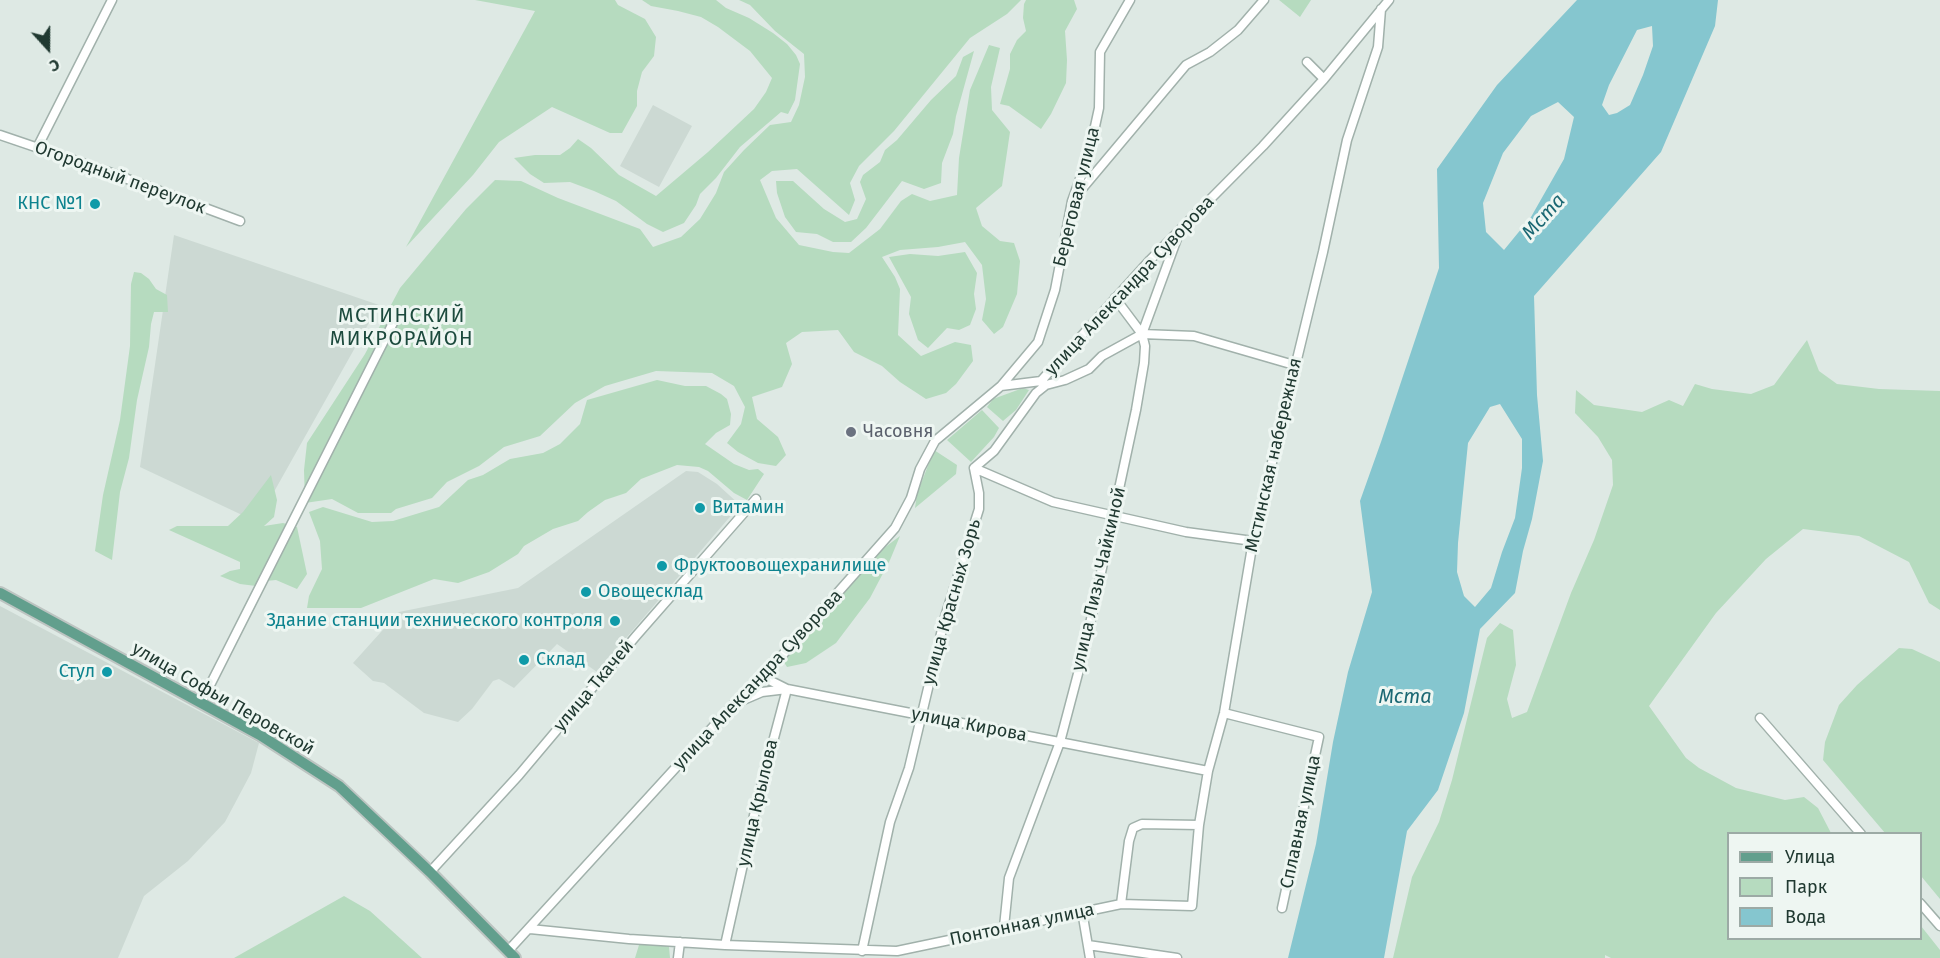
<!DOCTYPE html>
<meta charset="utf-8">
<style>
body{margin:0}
#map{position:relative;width:1940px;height:958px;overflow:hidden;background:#dee9e4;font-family:"Fira Sans",sans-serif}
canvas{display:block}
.legend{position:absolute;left:1727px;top:832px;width:195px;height:108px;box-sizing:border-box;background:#eef6f2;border:2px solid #9caaa5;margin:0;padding:8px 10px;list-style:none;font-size:18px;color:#203931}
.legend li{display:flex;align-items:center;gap:12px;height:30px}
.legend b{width:30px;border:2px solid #9caaa5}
.north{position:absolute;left:18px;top:18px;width:60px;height:60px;-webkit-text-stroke:4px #eef6f2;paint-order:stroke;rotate:159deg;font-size:16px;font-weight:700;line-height:24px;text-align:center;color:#203931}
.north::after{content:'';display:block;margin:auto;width:21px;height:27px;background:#203931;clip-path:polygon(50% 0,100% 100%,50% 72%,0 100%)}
</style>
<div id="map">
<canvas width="1940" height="958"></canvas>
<ul class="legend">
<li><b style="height:8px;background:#629f8d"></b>Улица</li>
<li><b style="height:16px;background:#b6dbbf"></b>Парк</li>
<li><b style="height:16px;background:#85c6cf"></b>Вода</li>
</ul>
<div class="north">С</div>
</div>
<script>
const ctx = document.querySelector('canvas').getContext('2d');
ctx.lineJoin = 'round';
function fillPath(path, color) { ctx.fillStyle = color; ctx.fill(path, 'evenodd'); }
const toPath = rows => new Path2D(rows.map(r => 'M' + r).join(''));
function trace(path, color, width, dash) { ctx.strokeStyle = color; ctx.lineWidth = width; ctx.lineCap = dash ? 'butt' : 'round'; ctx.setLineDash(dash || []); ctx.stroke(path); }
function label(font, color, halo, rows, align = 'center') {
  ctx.font = font + ' "Fira Sans",sans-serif'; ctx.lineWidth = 6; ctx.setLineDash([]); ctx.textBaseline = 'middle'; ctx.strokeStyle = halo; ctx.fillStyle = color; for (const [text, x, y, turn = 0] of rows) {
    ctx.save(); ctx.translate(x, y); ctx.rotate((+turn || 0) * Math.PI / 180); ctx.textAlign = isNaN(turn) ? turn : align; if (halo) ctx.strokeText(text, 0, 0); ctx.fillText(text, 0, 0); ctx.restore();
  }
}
fillPath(toPath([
 [653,105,692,126,659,187,620,166],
 [174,235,379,305,257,522,140,467],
 [686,471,698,472,717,484,740,505,597,672,557,644,514,688,499,679,493,681,472,709,458,722,424,713,384,683,373,681,353,663,399,612,518,588],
 [0,606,259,743,251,773,225,822,188,861,144,896,118,958,0,958]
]), '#ccd9d3');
fillPath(toPath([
 [475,0,615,0,618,5,645,19,656,37,654,56,642,72,637,91,637,106,622,133,610,133,552,107,499,142,473,175,406,247,535,11],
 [642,0,716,0,726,8,749,18,773,33,787,44,796,55,800,64,795,100,788,114,781,112,740,147,716,178,700,194,696,205,684,223,663,232,647,224,616,201,594,191,570,182,544,183,530,174,514,158,535,155,560,155,570,148,578,139,591,148,619,175,656,196,708,152,754,109,766,92,772,78,750,51,718,27,701,17,678,11,651,6],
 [739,0,1021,0,1007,14,970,38,894,131,859,166,850,183,855,200,849,215,797,169,772,171,760,180,776,218,799,245,833,252,849,253,880,229,901,201,912,194,930,201,957,195,959,158,970,90,989,45,1000,48,991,87,992,110,1010,132,1002,186,976,208,982,226,1000,241,1014,243,1020,261,1017,294,1003,327,994,334,982,320,986,299,982,265,965,242,938,247,900,250,882,257,895,277,900,289,898,335,921,356,955,342,971,345,973,361,956,384,946,393,926,399,900,382,882,366,854,352,838,330,802,332,786,343,792,364,782,387,752,397,757,419,778,437,786,455,776,466,758,463,738,452,727,443,741,424,745,407,734,386,712,373,656,371,605,386,575,403,540,436,504,447,479,466,447,482,432,498,396,509,391,513,358,513,332,499,305,503,304,470,307,443,365,354,400,288,466,209,495,180,521,181,558,198,640,229,653,247,681,237,700,219,716,193,724,172,744,150,770,125,791,122,799,105,805,77,804,54,775,31,750,5],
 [1026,0,1074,0,1077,9,1065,31,1067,60,1066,83,1051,114,1041,129,1009,106,1000,104,1010,69,1010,54,1017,40,1026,31,1023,18,1024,4],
 [1279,0,1311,0,1300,17],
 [974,51,956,116,953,134,942,163,941,183,924,189,902,181,866,228,851,242,833,242,817,234,796,232,785,217,777,193,776,181,793,181,824,209,845,222,857,219,866,199,860,182,863,175,880,162,885,150,897,140,931,100,956,76,963,57],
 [965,252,977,273,974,294,976,309,970,325,959,330,947,328,928,348,918,340,909,314,911,297,889,257,910,254,938,256],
 [134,272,141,273,149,279,156,289,167,295,168,312,154,312,151,324,149,347,137,400,129,458,120,492,112,560,95,551,103,495,120,420,130,346,131,284],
 [1807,340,1819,371,1837,384,1879,389,1940,391,1940,610,1929,603,1909,562,1859,536,1803,529,1766,559,1716,613,1649,706,1686,758,1699,768,1736,788,1785,800,1804,797,1818,808,1831,833,1728,834,1728,938,1920,938,1921,926,1940,950,1940,958,1611,958,1605,955,1605,958,1393,958,1412,877,1439,822,1452,780,1487,638,1500,623,1513,630,1516,665,1507,699,1512,718,1527,712,1571,593,1594,540,1613,485,1612,460,1598,437,1575,413,1576,390,1594,405,1642,412,1669,400,1683,406,1695,384,1712,389,1751,394,1774,385],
 [657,380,685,386,706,386,721,394,727,399,731,414,730,425,716,433,705,444,734,464,749,470,758,469,764,474,747,500,734,493,708,471,699,467,677,465,641,479,626,493,605,500,588,512,578,521,553,529,524,546,518,554,489,572,458,583,434,579,361,608,307,608,309,596,322,569,320,541,309,512,323,507,372,522,393,521,439,507,468,480,483,475,510,459,543,453,560,444,580,424,587,400],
 [1023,388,1029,390,1016,410,1003,421,987,407,993,399],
 [982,410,999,428,994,437,971,462,947,440],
 [934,450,957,465,956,474,915,508,917,494],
 [271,475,277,500,274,517,264,526,283,523,297,527,307,574,297,589,276,580,266,581,256,586,240,584,220,576,230,571,240,569,240,562,169,530,177,526,228,526,243,512],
 [900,536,890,560,870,598,836,643,806,663,787,667,782,659,884,548],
 [1899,648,1912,649,1940,662,1940,899,1921,876,1920,834,1885,833,1823,760,1825,742,1839,705,1857,685],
 [344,896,370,911,422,958,234,958],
 [659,944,669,947,670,958,635,958,639,945]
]), '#b6dbbf');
fillPath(toPath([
 [1577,0,1718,0,1715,26,1661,152,1534,296,1537,395,1543,461,1532,519,1523,551,1515,593,1480,629,1464,713,1438,790,1407,831,1384,958,1288,958,1316,844,1333,742,1348,672,1372,592,1360,501,1381,442,1439,268,1437,169,1497,85],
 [1652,26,1653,46,1643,75,1630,105,1617,113,1609,115,1602,105,1609,85,1637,30],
 [1558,102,1574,117,1564,159,1531,217,1504,250,1486,232,1483,203,1503,153,1531,116],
 [1500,404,1522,439,1522,468,1515,518,1502,552,1491,588,1475,607,1464,596,1457,572,1458,543,1468,443,1490,407]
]), '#85c6cf');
const minor = toPath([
 [1307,62,1324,79],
 [0,135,106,171,240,221],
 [37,148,112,0],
 [1076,196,1186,65,1210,52,1238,30,1264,0],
 [1115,298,1142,334,1194,336,1294,365],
 [1001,386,1038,342,1055,290,1072,201,1089,154,1099,108,1100,52,1130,0],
 [974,468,1053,502,1186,532,1253,541],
 [741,701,762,692,787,689,1208,771],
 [201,703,394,321],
 [1224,713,1319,737,1282,908],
 [1760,718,1861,834],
 [430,872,519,775,636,636,756,499],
 [1920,903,1940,926],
 [1121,904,1129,841,1133,828,1142,824,1199,825],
 [1082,911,1090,958],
 [1004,927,1009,878,1060,742,1085,647,1136,410,1144,363,1145,346,1142,334,1179,233],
 [530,929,629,939,725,945,897,951,1121,904,1192,906,1199,825,1208,771,1224,713,1253,541,1323,252,1347,140,1378,47,1381,9],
 [725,945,757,802,787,689,763,677],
 [1088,945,1177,958],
 [508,951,733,705,763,677,895,528,911,498,920,469,935,441,1001,386,1041,381,1150,260,1263,146,1324,79,1389,0],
 [862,951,890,822,909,768,945,617,979,509,979,493,974,468,994,451,1036,393,1046,385,1065,380,1089,369,1102,356,1142,334],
 [678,958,680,942]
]);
const major = toPath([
 [0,593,260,735,339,786,430,872,515,958]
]);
trace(minor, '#a1b1ab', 11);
trace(major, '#bcc4c1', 14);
trace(minor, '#fff', 8);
trace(major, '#629f8d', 10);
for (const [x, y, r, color] of [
 [95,204,6,"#0f9aa8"],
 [851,432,6,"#6b7280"],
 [700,508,6,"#0f9aa8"],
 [662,566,6,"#0f9aa8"],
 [586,592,6,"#0f9aa8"],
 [615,621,6,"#0f9aa8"],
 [524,660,6,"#0f9aa8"],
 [107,672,6,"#0f9aa8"]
]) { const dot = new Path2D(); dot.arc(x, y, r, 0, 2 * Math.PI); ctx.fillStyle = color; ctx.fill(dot); trace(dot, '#eef6f2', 2); }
label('18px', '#203931', '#eef6f2', [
 ["Огородный переулок",120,178,20],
 ["Береговая улица",1077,197,-76],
 ["улица Александра Суворова",1130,286,-47],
 ["Мстинская набережная",1274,455,-77],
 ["улица Лизы Чайкиной",1099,579,-77],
 ["улица Красных Зорь",952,602,-74],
 ["улица Александра Суворова",758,680,-47],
 ["улица Ткачей",594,686,-50],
 ["улица Софьи Перовской",223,699,30],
 ["улица Кирова",969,725,11],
 ["улица Крылова",758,803,-77],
 ["Сплавная улица",1301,822,-78],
 ["Понтонная улица",1022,925,-12]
]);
label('18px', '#0d838f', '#eef6f2', [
 ["КНС №1",83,204,"right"],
 ["Витамин",712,508],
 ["Фруктоовощехранилище",674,566],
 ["Овощесклад",598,592],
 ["Здание станции технического контроля",603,621,"right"],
 ["Склад",536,660],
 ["Стул",95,672,"right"]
], 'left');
label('18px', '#5b616d', '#eef6f2', [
 ["Часовня",863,432]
], 'left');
label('italic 20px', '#1b6873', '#eef6f2', [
 ["Мста",1544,217,-48],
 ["Мста",1405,697]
]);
ctx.letterSpacing = '1.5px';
label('20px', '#1c4a3d', '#eef6f2', [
 ["МСТИНСКИЙ",402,316],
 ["МИКРОРАЙОН",402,339]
]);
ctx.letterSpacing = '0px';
</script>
